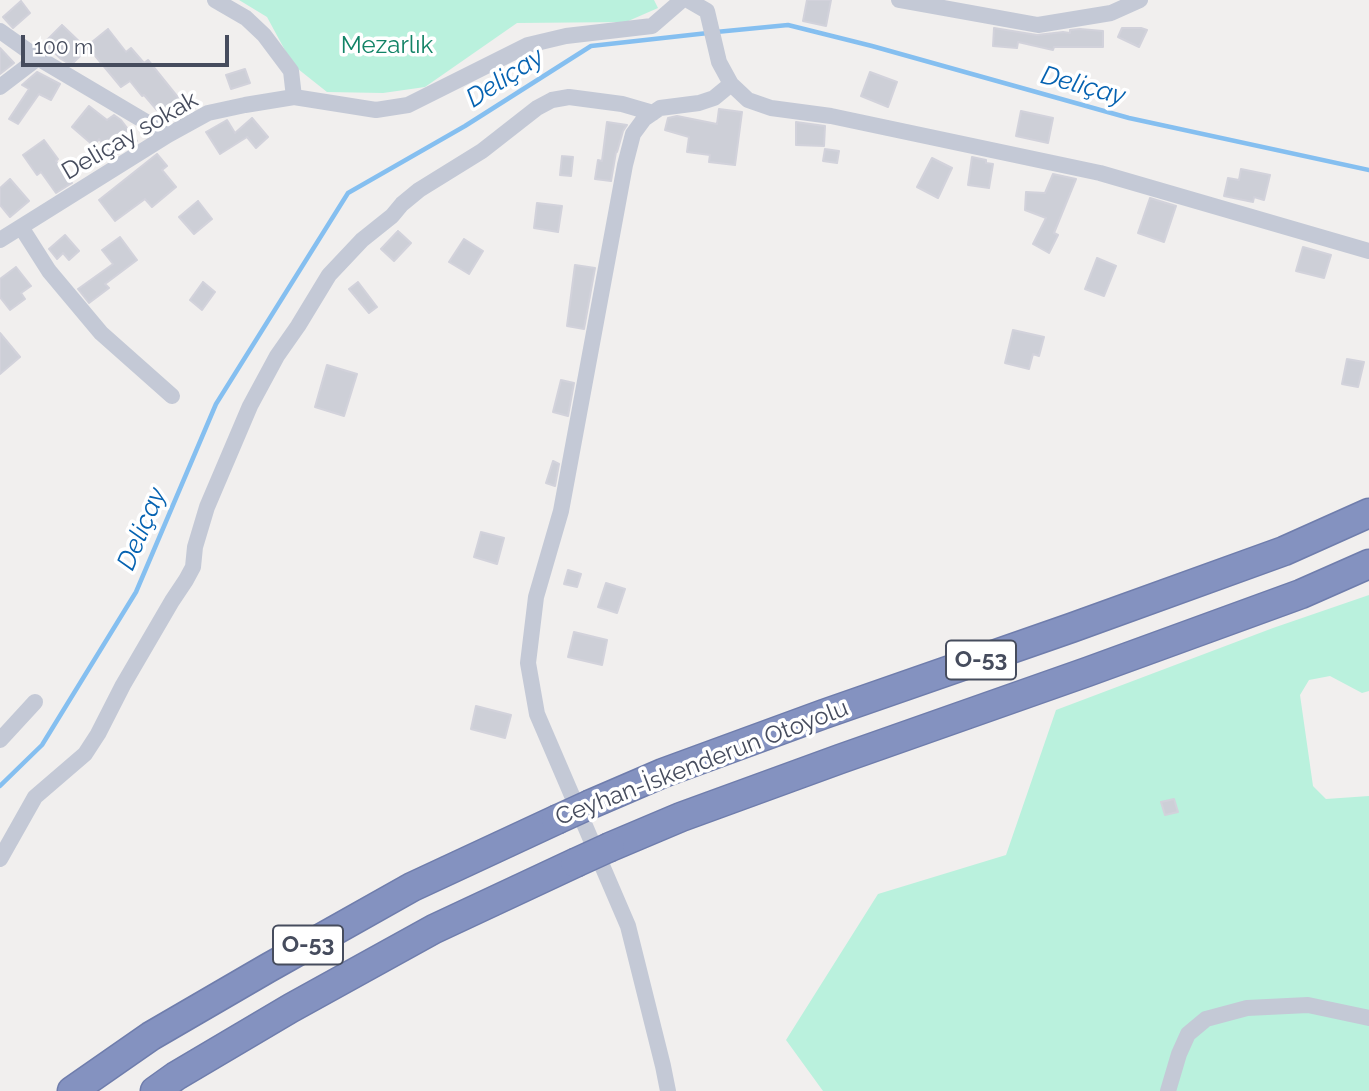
<!DOCTYPE html>
<meta charset="utf-8">
<style>
body{margin:0}
#map{position:relative;width:1369px;height:1091px;overflow:hidden;background:#f1efee;font-family:Raleway,sans-serif}
canvas{display:block}
.scale{position:absolute;left:21px;top:35px;width:208px;height:32px;box-sizing:border-box;border:4px solid #464c5d;border-top:0;padding-left:9px;font-size:21px;line-height:24px;white-space:nowrap;color:#464c5d;-webkit-text-stroke:5px #fff;paint-order:stroke}
</style>
<div id="map">
<canvas width="1369" height="1091"></canvas>
<div class="scale">100 m</div>
</div>
<script>
const ctx = document.querySelector('canvas').getContext('2d');
ctx.lineJoin = 'round';
function fillPath(path, color) { ctx.fillStyle = color; ctx.fill(path, 'evenodd'); }
const toPath = rows => new Path2D(rows.map(r => 'M' + r).join(''));
function trace(path, color, width, dash) { ctx.strokeStyle = color; ctx.lineWidth = width; ctx.lineCap = dash ? 'butt' : 'round'; ctx.setLineDash(dash || []); ctx.stroke(path); }
function label(font, color, halo, rows, align = 'center') {
  ctx.font = font + ' Raleway,sans-serif'; ctx.lineWidth = 7; ctx.setLineDash([]); ctx.textBaseline = 'middle'; ctx.strokeStyle = halo; ctx.fillStyle = color; for (const [text, x, y, turn = 0] of rows) {
    ctx.save(); ctx.translate(x, y); ctx.rotate((+turn || 0) * Math.PI / 180); ctx.textAlign = isNaN(turn) ? turn : align; if (halo) ctx.strokeText(text, 0, 0); ctx.fillText(text, 0, 0); ctx.restore();
  }
}
fillPath(toPath([
 [239,0,654,0,658,8,626,22,517,23,425,87,383,93,327,92,293,65,267,17],
 [1369,595,1369,691,1362,693,1330,676,1309,680,1300,695,1313,786,1326,799,1369,796,1369,1091,823,1091,786,1040,878,894,1006,855,1056,710,1273,628]
]), '#baf1dd');
trace(toPath([
 [716,32,788,25,872,46,1129,118,1369,170],
 [0,786,42,745,136,592,216,404,348,193,465,126,591,46,708,33]
]), '#85bff0', 4.5);
const building = toPath([
 [807,0,831,0,826,26,803,21,807,0],
 [21,1,30,13,13,28,3,17,21,1],
 [62,25,87,49,71,65,61,59,44,43,62,25],
 [994,28,1037,35,1063,32,1070,33,1070,30,1080,29,1103,31,1103,47,1054,47,1053,50,1018,42,1017,48,993,46,994,28],
 [1122,28,1141,28,1147,30,1139,47,1118,37,1122,28],
 [108,29,126,52,131,48,144,63,148,60,189,111,168,123,144,95,142,96,130,81,121,87,87,46,108,29],
 [0,48,14,63,0,74,0,48],
 [245,69,250,83,231,89,226,75,245,69],
 [37,72,60,84,51,100,39,94,18,124,9,119,29,89,22,85,37,72],
 [870,72,897,82,888,107,861,96,870,72],
 [89,106,107,120,114,115,121,120,137,141,117,154,113,148,108,151,99,139,94,146,72,127,89,106],
 [719,109,742,112,735,165,709,162,710,155,687,152,689,137,665,130,668,118,677,116,717,124,719,109],
 [1021,111,1053,118,1048,143,1016,136,1021,111],
 [252,118,268,137,256,148,247,137,220,154,206,132,227,120,235,133,252,118],
 [607,122,627,125,623,131,617,152,616,152,611,181,595,179,598,160,602,161,607,122],
 [796,122,825,126,824,146,796,145,796,122],
 [44,140,58,159,56,161,72,183,56,193,41,172,37,175,23,155,44,140],
 [825,149,839,151,837,163,823,161,825,149],
 [157,154,167,166,162,170,176,187,152,207,145,199,115,221,99,200,157,154],
 [562,156,573,157,571,176,560,175,562,156],
 [972,157,986,160,986,163,993,164,989,188,968,185,972,157],
 [932,158,952,168,938,198,917,187,932,158],
 [1241,169,1270,175,1264,200,1254,197,1253,202,1224,196,1228,178,1239,180,1241,169],
 [1053,174,1076,179,1054,233,1058,235,1049,253,1033,244,1046,218,1025,210,1026,192,1045,193,1053,174],
 [10,179,29,201,10,217,0,205,0,188,10,179],
 [1150,198,1176,206,1164,242,1138,233,1150,198],
 [198,201,212,219,194,234,179,217,198,201],
 [537,203,562,206,558,232,534,228,537,203],
 [398,231,411,243,394,261,381,249,398,231],
 [65,235,79,251,69,260,63,253,57,259,49,249,65,235],
 [120,237,137,260,105,284,109,288,89,303,78,289,113,264,102,250,120,237],
 [464,239,483,251,469,274,449,262,464,239],
 [1303,247,1331,255,1324,278,1296,271,1303,247],
 [1097,258,1116,266,1104,296,1085,289,1097,258],
 [575,265,595,268,584,329,567,326,575,265],
 [16,267,31,286,21,293,25,299,10,310,0,297,0,279,16,267],
 [203,282,215,292,202,310,190,300,203,282],
 [358,282,377,307,369,313,349,289,358,282],
 [1013,330,1044,337,1039,356,1033,354,1029,369,1005,363,1013,330],
 [0,333,20,357,0,374,0,333],
 [1347,359,1364,362,1358,387,1342,384,1347,359],
 [327,365,357,374,344,416,315,407,327,365],
 [561,380,574,383,568,416,553,412,561,380],
 [553,461,559,464,555,486,546,483,553,461],
 [481,532,504,538,497,564,474,557,481,532],
 [568,570,581,574,577,587,564,584,568,570],
 [606,583,625,589,617,613,598,607,606,583],
 [574,632,607,640,602,665,568,657,574,632],
 [476,706,511,715,505,738,471,729,476,706],
 [1174,799,1178,812,1165,815,1161,802,1174,799]
]);
fillPath(building, '#cdcfd7');
trace(building, '#d2d2db', 2);
const motorway = toPath([
 [591,804,663,773,824,714,1071,628,1284,551,1369,513],
 [610,847,681,817,840,759,1087,672,1301,594,1369,564],
 [72,1091,151,1036,268,968,412,887,556,820],
 [155,1091,176,1076,291,1008,434,929,575,863]
]);
trace(motorway, '#6f7dac', 31);
trace(toPath([
 [215,0,246,18,264,35,291,71,294,97],
 [688,0,707,11,719,62,731,84,748,100,771,108,831,116,1100,173,1369,251],
 [899,0,1038,25,1111,13,1140,0],
 [0,31,38,58,168,135],
 [0,87,38,58],
 [21,227,49,271,101,333,172,396],
 [0,240,168,135,208,113,245,105,294,97,376,110,408,105,528,45,566,36,652,26,682,0],
 [0,740,35,702],
 [0,859,35,797,85,754,98,734,123,685,172,601,186,580,193,567,195,547,207,507,250,406,277,356,298,326,329,275,362,240,392,216,402,204,419,190,482,151,537,108,552,100,569,97,622,104,653,113],
 [668,1091,663,1066,628,926,537,714,528,663,536,597,561,511,625,165,633,134,644,119,660,108,699,103,714,98,731,84],
 [1168,1091,1179,1054,1188,1034,1206,1019,1247,1008,1308,1005,1369,1018]
]), '#c4c9d6', 16);
trace(motorway, '#8492c0', 28);
const motorwayBridge = toPath([
 [556,820,591,804],
 [575,863,610,847]
]);
trace(motorwayBridge, '#6f7dac', 31, []);
trace(motorwayBridge, '#8492c0', 28);
for (const [x, y, w] of [
 [981,660,70],
 [308,945,70]
]) { const box = new Path2D(); box.roundRect(x - w / 2, y - 19.5, w, 39, 5); ctx.fillStyle = '#fff'; ctx.fill(box); trace(box, '#464c5d', 2); }
label('bold 23px', '#464c5d', null, [
 ["O-53",981,660],
 ["O-53",308,945]
]);
label('24px', '#128366', '#fff', [
 ["Mezarlık",387,46]
]);
label('24px', '#464c5d', '#fff', [
 ["Deliçay sokak",130,136,-30],
 ["Ceyhan-İskenderun Otoyolu",702,763,-21]
]);
label('italic 26px', '#0562b1', '#fff', [
 ["Deliçay",505,78,-33],
 ["Deliçay",1083,86,15],
 ["Deliçay",142,529,-67]
]);
</script>
